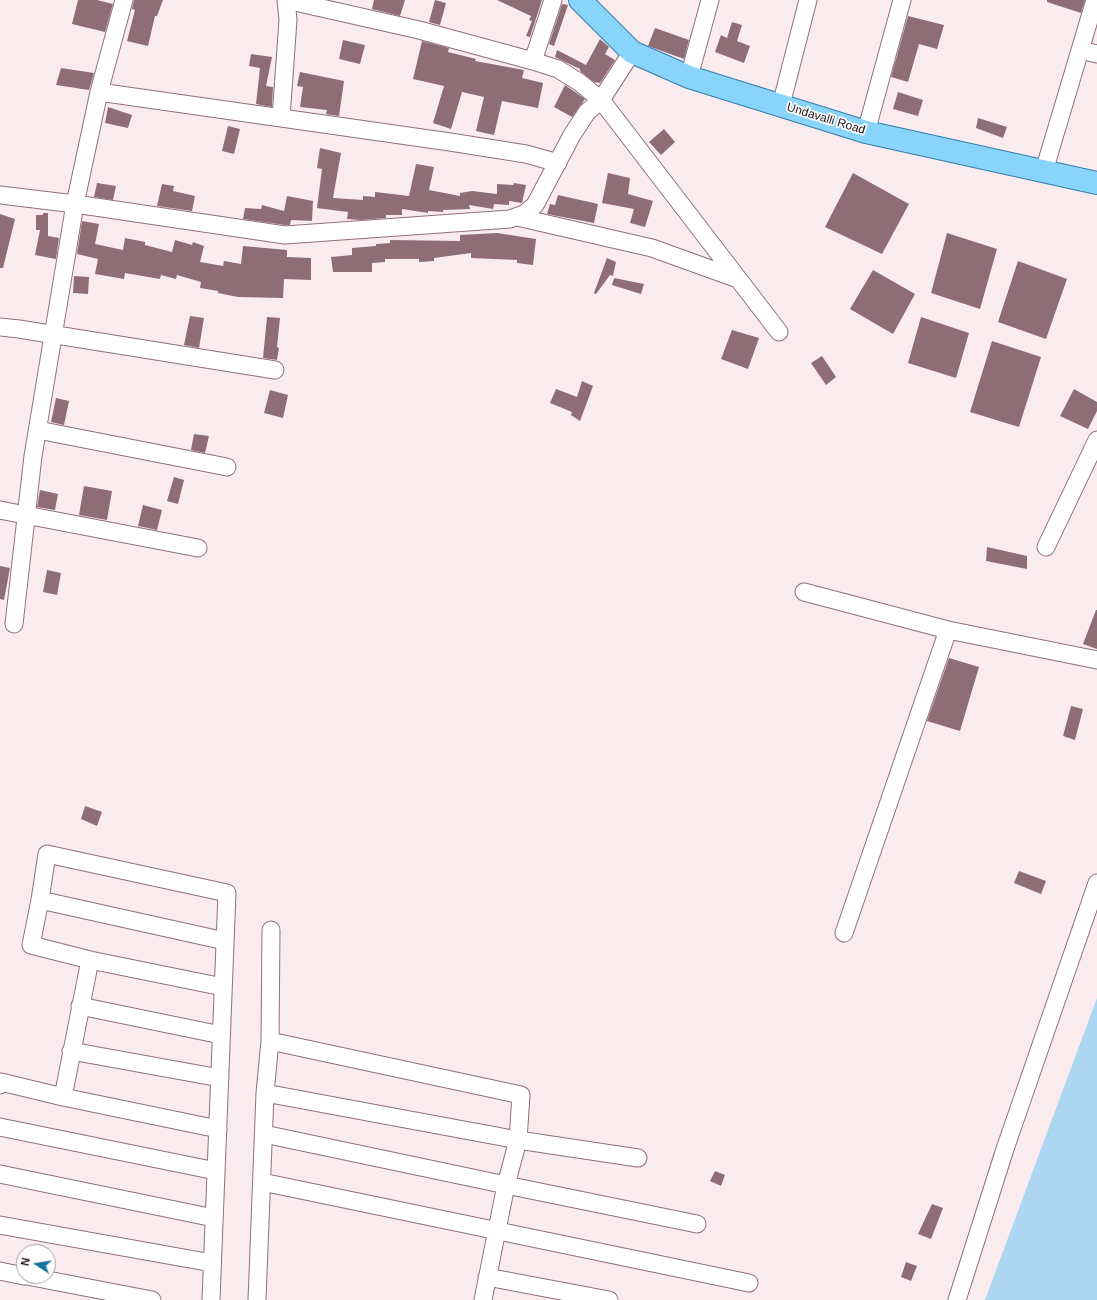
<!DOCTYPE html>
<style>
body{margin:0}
#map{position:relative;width:1097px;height:1300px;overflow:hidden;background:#faebef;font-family:Arial,sans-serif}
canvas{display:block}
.north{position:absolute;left:16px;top:1244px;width:40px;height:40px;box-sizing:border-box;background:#fff;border:1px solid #a5a1a2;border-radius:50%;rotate:282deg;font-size:11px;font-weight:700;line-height:16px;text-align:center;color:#1f1316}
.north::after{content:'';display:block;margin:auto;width:14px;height:18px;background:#1472a0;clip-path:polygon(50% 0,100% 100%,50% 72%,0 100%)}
</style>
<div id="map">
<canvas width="1097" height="1300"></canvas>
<div class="north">N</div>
</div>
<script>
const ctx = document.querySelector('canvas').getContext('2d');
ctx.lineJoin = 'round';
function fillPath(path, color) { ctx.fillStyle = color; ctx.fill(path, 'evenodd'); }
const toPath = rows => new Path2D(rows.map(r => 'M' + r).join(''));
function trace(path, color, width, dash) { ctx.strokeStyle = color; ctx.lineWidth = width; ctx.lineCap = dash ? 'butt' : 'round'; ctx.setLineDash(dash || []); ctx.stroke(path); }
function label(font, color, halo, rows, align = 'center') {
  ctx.font = font + ' Arial,sans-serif'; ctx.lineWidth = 3.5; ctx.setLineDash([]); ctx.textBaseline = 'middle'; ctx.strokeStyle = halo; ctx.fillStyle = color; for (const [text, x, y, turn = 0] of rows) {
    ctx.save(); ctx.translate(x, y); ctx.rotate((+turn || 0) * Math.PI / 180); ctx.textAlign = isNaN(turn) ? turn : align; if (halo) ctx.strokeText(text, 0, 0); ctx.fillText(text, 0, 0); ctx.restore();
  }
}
fillPath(toPath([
 [1097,998,1097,1300,985,1300]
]), '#acd6f1');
fillPath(toPath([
 [78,0,97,0,113,4,105,32,72,24],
 [134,0,163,0,157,16,155,16,148,46,127,41,135,10,132,9],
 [374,0,405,0,400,16,372,9],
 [435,0,446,3,440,25,429,22],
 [497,0,542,0,530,37,526,36,532,21,529,20,531,16],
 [1047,0,1085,0,1081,13,1047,2],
 [562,4,568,5,554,46,549,44],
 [908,16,944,25,937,49,919,44,908,82,891,77],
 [732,22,742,25,737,41,750,46,744,63,715,52,721,35,727,38],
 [655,28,689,40,684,59,648,46],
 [600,39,609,47,605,54,615,60,600,83,594,82,580,71,580,69,555,57,557,50,586,65],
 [343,40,365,45,360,64,339,59],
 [422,41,449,48,448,52,476,59,475,61,524,70,522,78,543,83,538,108,502,101,494,135,476,131,484,97,462,92,451,129,433,123,444,86,413,79],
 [251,54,272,57,266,86,273,87,272,107,256,104,260,68,249,66],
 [61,68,94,73,89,90,56,85],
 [300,72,344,81,339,116,326,114,327,110,300,107,303,87,297,86],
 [565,85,585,99,572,117,554,107],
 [898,92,923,100,918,116,893,109],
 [108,107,132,115,128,128,105,123],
 [978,118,1007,127,1003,138,976,128],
 [228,126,240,129,234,154,222,151],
 [664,129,675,142,661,155,649,142],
 [320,148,341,153,333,198,363,200,363,196,375,197,375,192,409,196,416,164,434,167,429,190,460,196,460,193,472,191,497,194,497,184,513,185,514,183,526,185,522,203,509,201,509,205,494,204,493,209,469,205,470,209,443,210,443,212,428,211,428,213,402,209,402,215,386,215,386,218,360,220,347,219,348,212,317,208,322,169,317,168],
 [608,173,630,178,628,194,653,201,645,227,630,223,634,209,602,203],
 [853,173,909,204,882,254,825,227],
 [97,183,116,186,113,200,94,197],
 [162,184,174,186,173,191,195,196,192,211,157,206],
 [558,195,598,204,594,223,547,214,550,204,555,205],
 [287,196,313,201,312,221,291,220,290,225,285,225,243,219,245,208,261,209,262,205,284,211],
 [43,213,48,213,48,236,59,238,56,259,35,255,40,230,36,230,36,215,43,215],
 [0,214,15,219,3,268,0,268],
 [82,221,99,224,95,244,123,250,125,238,145,242,145,245,172,252,175,240,192,245,193,242,204,246,200,262,223,266,224,261,241,264,243,246,287,250,287,257,311,258,311,280,284,279,283,298,238,297,218,293,218,291,200,288,201,282,177,275,176,279,161,275,160,279,125,273,124,279,95,274,98,259,77,254],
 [497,233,536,239,533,265,517,263,517,260,471,258,471,253,434,258,434,261,419,262,419,259,385,259,385,262,372,263,372,272,333,272,331,257,352,255,352,248,376,246,376,244,390,243,390,240,460,241,460,235],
 [947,233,997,249,980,309,931,293],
 [607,258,616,262,613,276,610,275,596,294,594,293],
 [1018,261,1067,279,1046,339,998,322],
 [873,270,915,294,893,334,850,309],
 [74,276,89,277,88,294,73,293],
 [614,278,644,284,641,294,612,285],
 [190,316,204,318,199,348,184,345],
 [267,317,280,318,277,347,279,348,277,360,263,358],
 [921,317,969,333,956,378,908,363],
 [732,330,759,338,748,369,721,359],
 [992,341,1041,357,1019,427,970,412],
 [822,356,836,377,826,385,811,363],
 [582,381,593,386,580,421,571,415,572,412,550,403,556,389,577,397],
 [1074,389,1097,402,1097,411,1088,429,1060,416],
 [270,390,288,395,283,418,264,413],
 [56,398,69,401,64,425,51,422],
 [194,434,209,436,205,453,191,450],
 [174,477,184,480,178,504,167,501],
 [84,486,112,491,107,520,79,515],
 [40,490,58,494,55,510,37,507],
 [143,505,162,510,157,530,138,526],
 [987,547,1027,556,1027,569,986,561],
 [0,566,10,568,4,600,0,599],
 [47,570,61,573,57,595,43,592],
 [1096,610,1097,610,1097,649,1083,644],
 [949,658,979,667,960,731,927,721],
 [1071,706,1083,709,1075,740,1063,736],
 [85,806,102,812,97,826,81,819],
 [1019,871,1046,881,1041,894,1014,883],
 [715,1171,725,1175,721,1186,710,1181],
 [932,1204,943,1208,931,1239,918,1234],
 [906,1262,917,1266,911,1281,901,1277]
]), '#8e6d77');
const minor = toPath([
 [286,0,419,30,533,61,558,69,579,82,601,100,779,332],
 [1080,50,1097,54],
 [533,61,553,0],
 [689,77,710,0],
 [99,92,450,142,526,154,558,163],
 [781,105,808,0],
 [281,118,288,20,286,0],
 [866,132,902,0],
 [1044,171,1095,0],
 [0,195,75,204,285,235,510,219,524,214,535,205,572,135,587,112,601,100,632,52],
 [517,217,652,248,738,279],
 [0,327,19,329,275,370],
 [38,430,227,467],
 [0,510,198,548],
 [1046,547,1097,440],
 [804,592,948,630,1097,660],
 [14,624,33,456,75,204,99,92,124,0],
 [40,900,225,941],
 [844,933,948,630],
 [90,960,223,987],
 [80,1006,221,1035],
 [270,1041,521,1095,518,1140,638,1158],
 [71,1051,220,1078],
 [0,1085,1,1082,63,1097,90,960,31,945,40,900,47,854,227,893,211,1300],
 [63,1097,218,1129],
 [0,1127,216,1171],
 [264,1134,506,1185,518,1140,265,1093],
 [0,1174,214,1218],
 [262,1182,749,1283],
 [0,1225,212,1263],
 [0,1271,24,1276],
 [27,1276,152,1300],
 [487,1277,609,1300],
 [257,1300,265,1093,270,1041,271,930],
 [483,1300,506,1185,697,1224],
 [957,1300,1005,1149,1097,883]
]);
const major = toPath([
 [580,0,632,52,689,77,866,132,1097,183]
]);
trace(minor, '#917079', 19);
trace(major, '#317eaa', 24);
trace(minor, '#fff', 17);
trace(major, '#89d4fb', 22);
label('12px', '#1f1316', '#fff', [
 ["Undavalli Road",826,119,17]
]);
</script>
